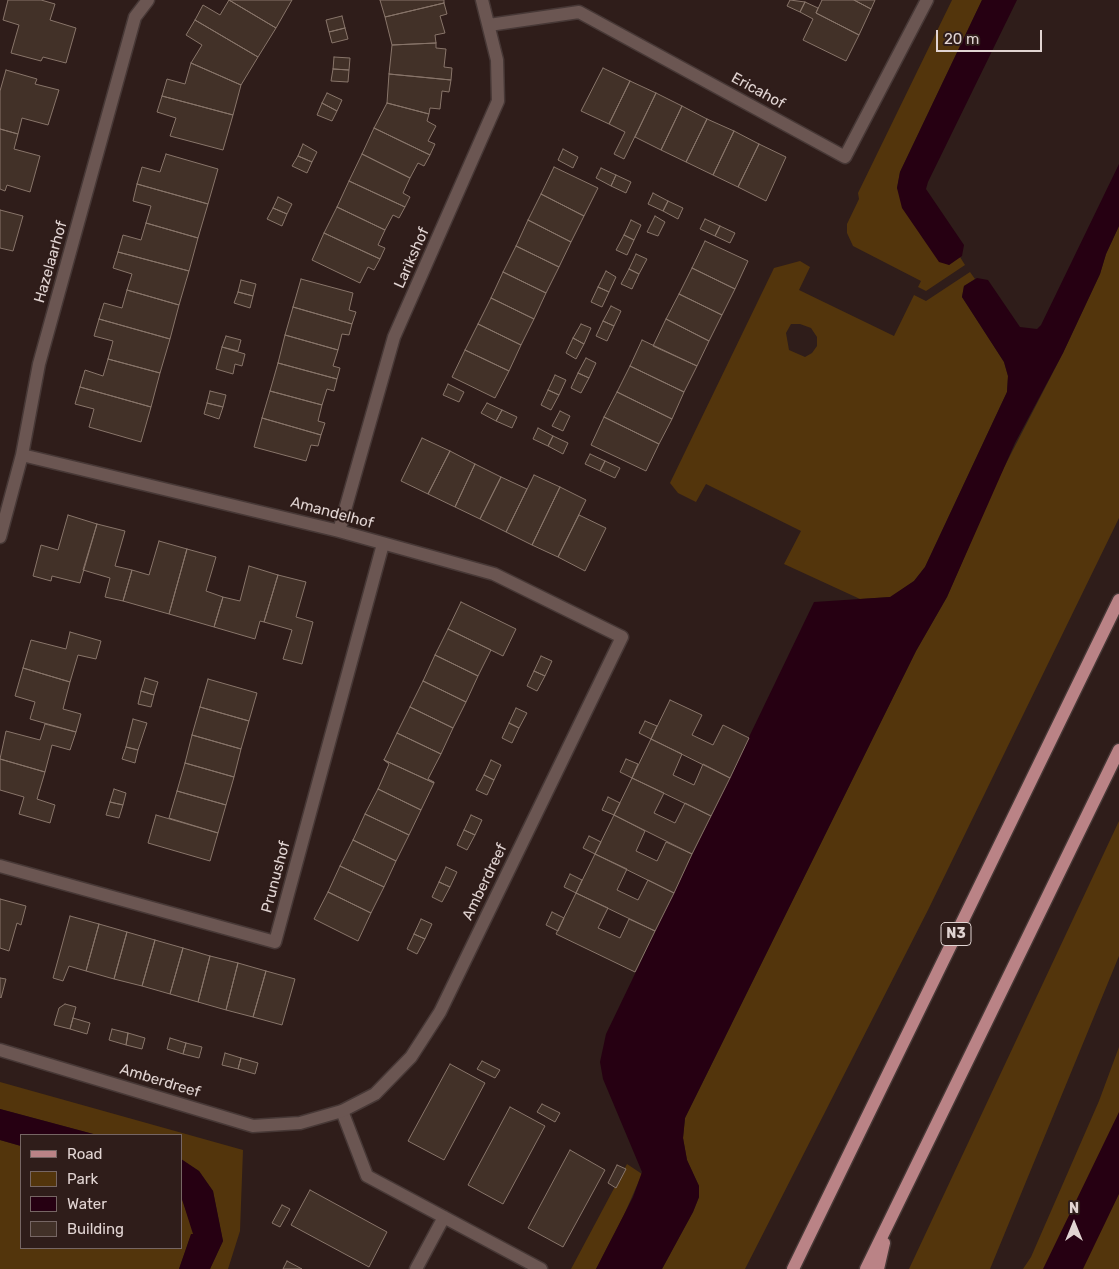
<!DOCTYPE html>
<style>
body{margin:0}
#map{position:relative;width:1119px;height:1269px;overflow:hidden;background:#2f1d1a;font-family:Rubik,sans-serif}
canvas{display:block}
.legend{position:absolute;left:20px;top:1134px;width:162px;height:115px;box-sizing:border-box;background:#2f1d1a;border:1px solid #766664;margin:0;padding:6px 9px;list-style:none;font-size:15px;color:#e1d4d2}
.legend li{display:flex;align-items:center;gap:10px;height:25px}
.legend b{width:25px;border:1px solid #766664}
.north{position:absolute;left:1049px;top:1199px;width:50px;height:50px;-webkit-text-stroke:4px #2f1d1a;paint-order:stroke;rotate:0deg;font-size:14px;font-weight:700;line-height:20px;text-align:center;color:#e1d4d2}
.north::after{content:'';display:block;margin:auto;width:18px;height:22px;background:#e1d4d2;clip-path:polygon(50% 0,100% 100%,50% 72%,0 100%)}
.scale{position:absolute;left:936px;top:30px;width:106px;height:22px;box-sizing:border-box;border:2px solid #e1d4d2;border-top:0;padding-left:6px;font-size:15px;line-height:18px;white-space:nowrap;color:#e1d4d2;-webkit-text-stroke:4px #2f1d1a;paint-order:stroke}
</style>
<div id="map">
<canvas width="1119" height="1269"></canvas>
<ul class="legend">
<li><b style="height:6px;background:#ba8386"></b>Road</li>
<li><b style="height:14px;background:#53350c"></b>Park</li>
<li><b style="height:14px;background:#260012"></b>Water</li>
<li><b style="height:14px;background:#423128"></b>Building</li>
</ul>
<div class="north">N</div>
<div class="scale">20 m</div>
</div>
<script>
const ctx = document.querySelector('canvas').getContext('2d');
ctx.lineJoin = 'round';
function fillPath(path, color) { ctx.fillStyle = color; ctx.fill(path, 'evenodd'); }
const toPath = rows => new Path2D(rows.map(r => 'M' + r).join(''));
function trace(path, color, width, dash) { ctx.strokeStyle = color; ctx.lineWidth = width; ctx.lineCap = dash ? 'butt' : 'round'; ctx.setLineDash(dash || []); ctx.stroke(path); }
function label(font, color, halo, rows, align = 'center') {
  ctx.font = font + ' Rubik,sans-serif'; ctx.lineWidth = 4; ctx.setLineDash([]); ctx.textBaseline = 'middle'; ctx.strokeStyle = halo; ctx.fillStyle = color; for (const [text, x, y, turn = 0] of rows) {
    ctx.save(); ctx.translate(x, y); ctx.rotate((+turn || 0) * Math.PI / 180); ctx.textAlign = isNaN(turn) ? turn : align; if (halo) ctx.strokeText(text, 0, 0); ctx.fillText(text, 0, 0); ctx.restore();
  }
}
fillPath(toPath([
 [952,0,982,0,900,172,897,188,949,265,960,257,965,265,926,291,918,287,921,281,853,246,847,233,847,224,859,199,858,193],
 [1119,226,1119,518,928,910,745,1269,662,1269,693,1212,699,1197,699,1186,687,1160,683,1138,685,1118,916,651,947,597,997,481,1063,353,1100,274,1106,254],
 [800,261,810,267,799,290,894,336,914,295,926,301,970,272,975,279,964,286,962,297,1004,362,1008,376,1007,392,925,567,914,581,891,597,860,599,784,564,801,531,706,484,696,502,678,493,670,483,774,268],
 [791,324,800,324,811,328,817,337,817,346,812,353,805,357,789,350,786,333],
 [1119,821,1119,956,990,1269,909,1269],
 [1119,1047,1119,1269,1023,1269,1031,1257,1099,1101],
 [0,1082,243,1150,240,1231,228,1269,210,1269,223,1241,213,1191,199,1171,181,1159,181,1135,97,1135,0,1109],
 [0,1140,21,1146,21,1248,181,1248,181,1196,194,1234,191,1235,179,1269,0,1269],
 [627,1164,642,1174,624,1215,596,1269,571,1269]
]), '#53350c');
fillPath(toPath([
 [982,0,1017,0,928,182,926,189,964,245,962,256,949,265,939,262,902,208,897,188,900,172],
 [1119,164,1119,226,1106,254,1100,274,1063,353,1015,443,947,597,916,651,685,1118,683,1138,687,1160,699,1186,699,1197,693,1212,662,1269,596,1269,633,1197,642,1172,603,1079,600,1062,606,1034,814,602,890,597,914,581,925,567,1007,392,1008,376,1004,362,962,297,964,286,977,278,988,280,1020,327,1037,329,1041,325],
 [0,1109,97,1135,21,1135,21,1146,0,1140],
 [1119,1112,1119,1194,1083,1269,1043,1269],
 [181,1159,199,1171,213,1191,223,1241,210,1269,179,1269,191,1234,193,1234,181,1196]
]), '#260012');
const building = toPath([
 [8,0,41,0,55,4,50,20,76,28,66,63,43,57,41,61,11,53,19,25,3,20,8,0],
 [229,0,276,28,258,57,195,20,203,5,220,15,229,0],
 [229,0,292,0,276,28,229,0],
 [380,0,444,0,444,3,385,17,380,0],
 [790,0,805,2,800,12,787,6,790,0],
 [822,0,854,0,871,9,859,35,816,13,822,0],
 [854,0,875,0,871,9,854,0],
 [805,2,818,8,816,13,859,35,846,61,803,40,813,19,800,12,805,2],
 [444,3,447,14,440,16,445,33,435,35,436,43,392,45,385,17,444,3],
 [342,16,345,28,329,32,326,20,342,16],
 [195,20,258,57,241,85,191,63,202,45,186,35,195,20],
 [345,28,348,39,332,43,329,32,345,28],
 [436,43,436,48,446,49,444,67,452,68,451,80,389,74,392,45,436,43],
 [334,57,350,58,349,70,333,69,334,57],
 [191,63,241,85,233,115,162,96,167,79,185,84,191,63],
 [603,68,630,81,609,124,581,111,603,68],
 [333,69,349,70,348,82,331,81,333,69],
 [6,70,37,79,35,84,59,90,48,125,22,118,18,134,0,129,0,91,6,70],
 [389,74,451,80,449,92,442,91,440,109,430,108,429,114,387,103,389,74],
 [630,81,656,93,624,159,614,154,625,132,609,124,630,81],
 [327,93,342,100,337,111,322,103,327,93],
 [656,93,682,106,661,150,635,137,656,93],
 [162,96,233,115,223,150,170,136,176,118,157,112,162,96],
 [322,103,337,111,332,121,317,115,322,103],
 [387,103,429,114,427,121,436,126,428,141,435,144,430,155,374,128,387,103],
 [682,106,707,119,686,162,661,150,682,106],
 [707,119,734,131,713,175,686,162,707,119],
 [374,128,430,155,424,166,418,163,410,178,362,154,374,128],
 [0,129,18,134,14,149,40,156,30,192,7,185,5,191,0,189,0,129],
 [734,131,759,144,738,187,713,175,734,131],
 [303,144,317,152,312,162,298,156,303,144],
 [759,144,786,157,766,201,738,187,759,144],
 [563,149,578,157,573,168,558,160,563,149],
 [166,154,218,169,208,204,137,184,142,167,160,172,166,154],
 [362,154,410,178,403,193,410,197,405,207,349,181,362,154],
 [298,156,312,162,307,173,292,166,298,156],
 [554,167,598,188,584,216,541,194,554,167],
 [601,168,616,175,611,186,596,178,601,168],
 [616,175,631,182,626,193,611,186,616,175],
 [349,181,405,207,399,218,393,215,385,230,337,207,349,181],
 [137,184,208,204,198,238,146,223,151,206,133,201,137,184],
 [653,193,668,201,663,211,648,204,653,193],
 [541,194,584,216,571,242,528,220,541,194],
 [278,197,292,204,287,214,273,208,278,197],
 [668,201,683,208,678,219,663,211,668,201],
 [337,207,385,230,378,245,385,248,380,259,324,233,337,207],
 [273,208,287,214,282,226,267,219,273,208],
 [0,210,23,216,13,251,0,248,0,210],
 [655,216,665,222,658,236,647,232,655,216],
 [705,219,720,226,715,236,700,229,705,219],
 [528,220,571,242,559,267,516,246,528,220],
 [631,220,641,225,634,240,624,235,631,220],
 [146,223,198,238,189,271,118,252,123,235,141,240,146,223],
 [720,226,735,233,730,243,715,236,720,226],
 [324,233,380,259,374,270,368,267,360,283,312,260,324,233],
 [624,235,634,240,627,255,616,250,624,235],
 [705,241,748,261,735,289,692,268,705,241],
 [516,246,559,267,546,293,503,272,516,246],
 [118,252,189,271,179,305,127,290,132,274,113,268,118,252],
 [636,254,647,259,639,274,629,269,636,254],
 [692,268,735,289,722,315,679,294,692,268],
 [629,269,639,274,632,289,621,284,629,269],
 [606,271,616,277,609,292,598,287,606,271],
 [503,272,546,293,534,319,491,298,503,272],
 [301,279,353,293,349,310,356,312,352,324,293,307,301,279],
 [241,280,256,284,253,296,238,292,241,280],
 [598,287,609,292,602,307,591,302,598,287],
 [127,290,179,305,170,339,99,319,104,303,122,308,127,290],
 [238,292,253,296,250,308,234,303,238,292],
 [679,294,722,315,709,341,666,319,679,294],
 [491,298,534,319,521,345,478,324,491,298],
 [611,306,621,311,614,326,603,321,611,306],
 [293,307,352,324,349,335,342,334,338,350,285,335,293,307],
 [99,319,170,339,160,373,108,359,113,341,94,336,99,319],
 [666,319,709,341,697,366,653,346,666,319],
 [603,321,614,326,607,341,596,336,603,321],
 [478,324,521,345,509,371,465,350,478,324],
 [581,324,591,328,584,344,573,338,581,324],
 [285,335,338,350,333,366,340,368,337,379,278,363,285,335],
 [226,336,241,340,238,351,222,347,226,336],
 [573,338,584,344,576,359,566,353,573,338],
 [642,340,697,366,684,392,630,366,642,340],
 [222,347,245,354,242,366,235,364,233,374,216,369,222,347],
 [465,350,509,371,495,398,452,377,465,350],
 [586,358,596,363,589,378,578,373,586,358],
 [108,359,160,373,151,407,80,387,85,370,103,376,108,359],
 [278,363,337,379,334,391,327,389,322,405,270,391,278,363],
 [630,366,684,392,672,419,617,392,630,366],
 [578,373,589,378,581,393,571,388,578,373],
 [555,375,566,380,559,395,548,390,555,375],
 [448,384,464,392,459,402,443,395,448,384],
 [80,387,151,407,141,442,89,427,94,409,75,404,80,387],
 [548,390,559,395,551,410,541,405,548,390],
 [210,391,226,395,223,407,207,403,210,391],
 [270,391,322,405,318,421,325,423,321,435,262,418,270,391],
 [617,392,672,419,659,444,604,417,617,392],
 [207,403,223,407,219,419,204,414,207,403],
 [487,403,502,410,496,421,481,413,487,403],
 [502,410,517,417,512,428,496,421,502,410],
 [560,411,570,416,563,431,552,426,560,411],
 [604,417,659,444,646,471,591,445,604,417],
 [262,418,321,435,318,446,311,445,306,461,254,447,262,418],
 [538,428,553,436,548,446,533,439,538,428],
 [553,436,568,443,563,454,548,446,553,436],
 [422,438,450,451,428,494,401,481,422,438],
 [450,451,475,464,455,507,428,494,450,451],
 [590,454,605,461,600,471,585,464,590,454],
 [605,461,620,468,615,478,600,471,605,461],
 [475,464,501,477,480,519,455,507,475,464],
 [534,475,560,487,532,545,506,532,534,475],
 [501,477,527,489,506,532,480,519,501,477],
 [560,487,586,500,558,557,532,545,560,487],
 [68,515,97,524,80,583,52,576,51,581,33,576,41,545,58,550,68,515],
 [579,515,606,528,585,571,558,557,579,515],
 [97,524,125,531,115,566,132,570,123,601,105,597,110,578,83,570,97,524],
 [159,541,187,549,169,614,123,601,132,570,149,575,159,541],
 [187,549,216,557,206,591,223,597,214,627,169,614,187,549],
 [249,566,278,575,264,622,260,621,255,639,214,627,223,597,240,601,249,566],
 [278,575,306,582,296,617,313,622,302,664,283,659,292,630,264,622,278,575],
 [461,602,516,629,503,656,448,629,461,602],
 [448,629,491,650,478,676,435,655,448,629],
 [70,632,101,641,96,659,78,655,70,682,23,668,31,640,66,649,70,632],
 [435,655,478,676,466,702,423,681,435,655],
 [541,656,552,661,545,676,534,671,541,656],
 [23,668,70,682,63,709,81,714,76,732,30,719,35,702,15,696,23,668],
 [534,671,545,676,537,691,527,686,534,671],
 [145,678,158,682,154,695,141,691,145,678],
 [208,679,257,693,249,721,200,707,208,679],
 [423,681,466,702,453,728,410,707,423,681],
 [141,691,154,695,151,707,138,704,141,691],
 [670,700,702,715,692,735,713,745,723,725,749,738,730,778,651,739,670,700],
 [200,707,249,721,241,749,192,735,200,707],
 [410,707,453,728,441,754,397,733,410,707],
 [516,708,527,713,519,728,509,723,516,708],
 [133,719,147,723,138,750,126,747,133,719],
 [645,721,657,726,651,739,639,733,645,721],
 [509,723,519,728,512,743,502,738,509,723],
 [45,724,76,732,70,750,52,745,45,772,0,759,6,731,40,740,45,724],
 [397,733,441,754,428,779,434,782,434,783,384,760,397,733],
 [192,735,241,749,234,777,185,763,192,735],
 [651,739,682,754,673,775,694,785,703,764,730,778,711,816,632,778,651,739],
 [126,747,138,750,135,763,122,759,126,747],
 [0,759,45,772,37,799,55,805,50,823,19,814,24,797,0,790,0,759],
 [626,759,638,764,632,778,620,772,626,759],
 [384,760,434,783,421,810,378,789,389,764,384,760],
 [491,760,501,765,494,780,484,775,491,760],
 [185,763,234,777,226,805,177,791,185,763],
 [484,775,494,780,487,795,476,790,484,775],
 [632,778,664,793,654,813,675,823,685,803,711,816,692,854,614,815,632,778],
 [114,789,126,793,123,805,110,802,114,789],
 [378,789,421,810,409,835,365,814,378,789],
 [177,791,226,805,218,833,169,818,177,791],
 [608,797,620,803,614,815,602,810,608,797],
 [110,802,123,805,119,818,106,815,110,802],
 [365,814,409,835,396,861,353,840,365,814],
 [156,815,218,833,210,861,148,843,156,815],
 [471,815,482,820,475,835,464,830,471,815],
 [614,815,645,831,636,851,657,861,666,842,692,854,674,893,595,854,614,815],
 [464,830,475,835,467,850,457,845,464,830],
 [589,836,601,842,595,854,583,848,589,836],
 [353,840,396,861,384,887,340,866,353,840],
 [595,854,627,869,617,890,638,900,648,880,674,893,655,931,576,893,595,854],
 [340,866,384,887,371,913,328,892,340,866],
 [446,867,457,872,450,887,439,882,446,867],
 [570,874,582,880,576,893,564,887,570,874],
 [439,882,450,887,442,902,432,897,439,882],
 [328,892,371,913,358,941,314,919,328,892],
 [576,893,608,908,598,928,620,938,629,919,655,931,635,972,556,934,576,893],
 [0,899,26,906,21,925,17,923,9,951,0,948,0,899],
 [552,912,564,918,558,931,546,925,552,912],
 [70,916,99,924,86,971,69,966,63,981,53,978,70,916],
 [421,919,432,924,425,939,414,934,421,919],
 [99,924,127,932,114,979,86,971,99,924],
 [127,932,155,940,142,986,114,979,127,932],
 [414,934,425,939,417,954,407,949,414,934],
 [155,940,183,948,170,994,142,986,155,940],
 [183,948,210,956,198,1002,170,994,183,948],
 [210,956,238,963,226,1010,198,1002,210,956],
 [238,963,266,971,253,1017,226,1010,238,963],
 [266,971,295,979,282,1025,253,1017,266,971],
 [0,978,6,979,1,998,0,997,0,978],
 [65,1004,76,1007,70,1029,54,1025,59,1008,65,1004],
 [73,1018,90,1023,87,1034,70,1029,73,1018],
 [112,1029,128,1033,126,1045,109,1040,112,1029],
 [128,1033,145,1038,142,1049,126,1045,128,1033],
 [170,1038,186,1043,183,1054,167,1049,170,1038],
 [186,1043,202,1047,199,1058,183,1054,186,1043],
 [225,1053,241,1058,238,1069,222,1065,225,1053],
 [241,1058,258,1063,255,1074,238,1069,241,1058],
 [482,1061,500,1070,495,1078,477,1069,482,1061],
 [450,1064,485,1083,444,1160,408,1141,450,1064],
 [542,1104,560,1113,555,1122,537,1112,542,1104],
 [510,1107,545,1126,503,1204,468,1185,510,1107],
 [570,1150,605,1170,563,1247,528,1228,570,1150],
 [617,1165,626,1169,616,1188,608,1183,617,1165],
 [310,1190,387,1232,369,1267,291,1225,310,1190],
 [282,1205,290,1209,280,1227,272,1223,282,1205],
 [287,1261,302,1269,283,1269,287,1261]
]);
fillPath(building, '#423128');
trace(building, '#88756a', 1);
const lane = toPath([
 [342,1111,367,1176,541,1269],
 [416,1269,444,1217]
]);
const street = toPath([
 [489,25,579,12,845,157,927,0],
 [339,531,394,337,498,101,497,60,482,0],
 [0,537,22,455,39,364,135,17,148,0],
 [0,866,275,942,383,544],
 [0,1050,253,1126,300,1123,342,1111,375,1094,411,1057,440,1012,622,637,494,574,339,531,22,455]
]);
const primary = toPath([
 [793,1269,1119,600],
 [866,1269,1119,750],
 [878,1269,884,1243]
]);
trace(lane, '#473836', 15);
trace(street, '#473836', 15);
trace(primary, '#473836', 15);
trace(lane, '#6b5652', 12);
trace(street, '#6b5652', 12);
trace(primary, '#ba8386', 12);
for (const [x, y, w] of [
 [956,934,30]
]) { const box = new Path2D(); box.roundRect(x - w / 2, y - 11.5, w, 23, 4); ctx.fillStyle = '#2f1d1a'; ctx.fill(box); trace(box, '#e1d4d2', 1); }
label('bold 14px', '#e1d4d2', null, [
 ["N3",956,934]
]);
label('15px', '#e1d4d2', '#2f1d1a', [
 ["Ericahof",758,91,29],
 ["Larikshof",412,258,-66],
 ["Hazelaarhof",51,262,-74],
 ["Amandelhof",332,513,15],
 ["Prunushof",276,877,-75],
 ["Amberdreef",485,882,-64],
 ["Amberdreef",160,1081,17]
]);
</script>
